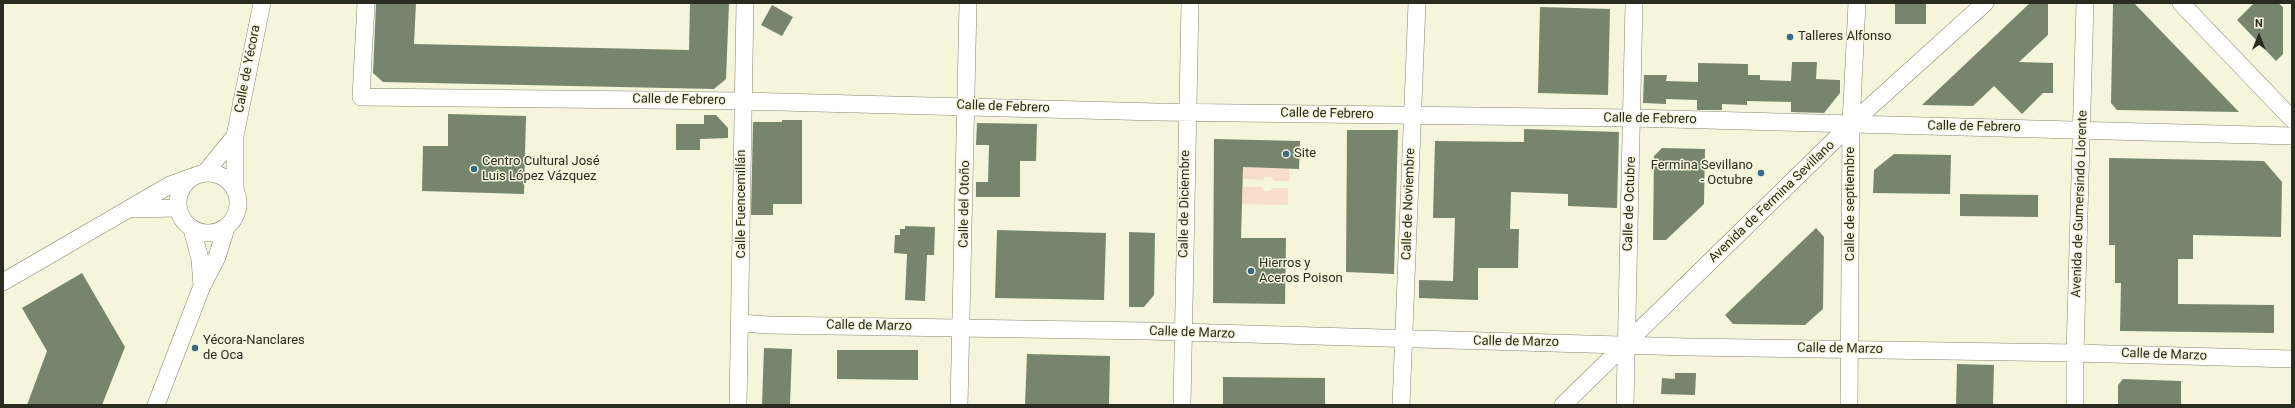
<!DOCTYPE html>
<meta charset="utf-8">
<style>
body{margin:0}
#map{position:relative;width:2295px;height:408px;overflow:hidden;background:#f4f5da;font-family:Roboto,sans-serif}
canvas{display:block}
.frame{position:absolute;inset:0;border:4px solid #2a2b21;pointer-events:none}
.north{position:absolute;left:2239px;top:16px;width:40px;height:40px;-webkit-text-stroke:3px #f4f5da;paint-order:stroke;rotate:0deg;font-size:11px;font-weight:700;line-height:16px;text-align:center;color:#2a2b21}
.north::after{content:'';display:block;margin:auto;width:14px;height:18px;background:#2a2b21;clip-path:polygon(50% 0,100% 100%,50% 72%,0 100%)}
</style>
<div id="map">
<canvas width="2295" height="408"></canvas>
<div class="frame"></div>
<div class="north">N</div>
</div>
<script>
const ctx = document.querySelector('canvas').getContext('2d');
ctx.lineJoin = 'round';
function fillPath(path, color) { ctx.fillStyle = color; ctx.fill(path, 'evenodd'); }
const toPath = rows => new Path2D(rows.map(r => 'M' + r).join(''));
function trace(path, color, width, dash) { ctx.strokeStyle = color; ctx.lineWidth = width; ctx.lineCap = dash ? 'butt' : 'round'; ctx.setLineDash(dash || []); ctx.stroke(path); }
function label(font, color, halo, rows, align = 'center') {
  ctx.font = font + ' Roboto,sans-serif'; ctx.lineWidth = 3; ctx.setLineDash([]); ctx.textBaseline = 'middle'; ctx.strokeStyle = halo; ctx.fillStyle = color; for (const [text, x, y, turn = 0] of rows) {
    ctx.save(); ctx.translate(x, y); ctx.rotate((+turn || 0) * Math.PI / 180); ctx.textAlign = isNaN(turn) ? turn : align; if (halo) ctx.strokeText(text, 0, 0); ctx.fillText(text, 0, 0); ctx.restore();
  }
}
fillPath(toPath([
 [1243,167,1289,168,1289,181,1274,181,1271,177,1265,177,1263,180,1243,179],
 [1243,187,1261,187,1264,191,1270,191,1273,188,1288,188,1288,205,1242,204]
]), '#f8deca');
fillPath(toPath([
 [376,3,416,3,414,44,689,50,690,3,729,3,726,79,714,89,383,82,373,73],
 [1895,3,1926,3,1926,24,1895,24],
 [2030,3,2048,3,2048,35,2019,62,2053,63,2053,93,2043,93,2022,114,1994,86,1973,106,1922,105],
 [2113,3,2134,3,2239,112,2117,110,2111,103],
 [2254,3,2278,3,2283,7,2283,54,2276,61,2237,20],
 [772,5,793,17,782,36,761,25],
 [1540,7,1610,9,1608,95,1538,93],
 [1792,62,1817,62,1816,79,1840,80,1840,93,1824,113,1791,112,1791,102,1747,101,1747,105,1722,104,1722,110,1697,110,1697,100,1666,99,1666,104,1643,103,1644,75,1667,75,1666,81,1698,82,1698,63,1748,64,1748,75,1760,75,1760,80,1791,81],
 [448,114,526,116,524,194,422,191,423,146,448,146],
 [704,115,716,115,728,128,728,138,700,139,700,150,676,150,676,124,704,124],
 [782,120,802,120,802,204,773,204,773,215,751,215,753,122,782,122],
 [977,123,1037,124,1036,161,1020,161,1020,197,976,197,976,182,988,182,989,145,976,145],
 [1524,129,1619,132,1617,208,1568,206,1568,194,1511,192,1510,229,1519,229,1518,268,1478,268,1478,300,1419,298,1419,280,1453,281,1455,218,1433,218,1435,141,1524,142],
 [1347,130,1398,130,1394,274,1346,272],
 [1214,139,1300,141,1299,169,1243,167,1241,238,1286,238,1285,304,1213,303],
 [1662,148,1705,149,1704,204,1666,240,1653,240,1654,156],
 [1894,154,1951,155,1950,194,1873,193,1874,170],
 [2109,158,2264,161,2282,182,2281,237,2193,235,2193,259,2178,259,2178,304,2274,305,2274,333,2120,331,2121,283,2115,283,2115,245,2109,245],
 [1960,194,2038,195,2038,217,1960,216],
 [905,226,935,227,934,255,927,255,925,301,905,300,907,254,894,253,895,235,900,235,900,229,905,229],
 [1816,228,1824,237,1823,309,1805,325,1733,324,1725,315],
 [997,230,1106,233,1104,300,995,298],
 [1129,232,1155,233,1154,295,1144,307,1129,307],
 [82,273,125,347,102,405,27,405,47,351,22,308],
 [764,348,792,349,790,405,762,405],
 [837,350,918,350,918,380,837,379],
 [1027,354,1110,356,1109,405,1025,405],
 [1957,364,1994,365,1993,405,1956,405],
 [1675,373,1696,373,1695,395,1661,394,1662,378,1675,379],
 [1223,377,1325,378,1325,405,1223,405],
 [2123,379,2181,381,2181,405,2118,405,2118,385]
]), '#77856f');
const street = toPath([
 [366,3,361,97,742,101,1157,112,1633,118,2292,136],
 [2181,3,2292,119],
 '178 203a30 30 0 1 1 60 0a30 30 0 1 1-60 0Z',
 [205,173,235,136],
 [235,188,235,136,262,3],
 [133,209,178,208],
 [192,229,200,259,202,286],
 [3,282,170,185,192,177],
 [741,323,769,325,1147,331,1688,347,2075,353,2292,359],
 [156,405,202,286,217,257,226,228],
 [738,405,745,3],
 [959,405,968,3],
 [1182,405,1190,3],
 [1401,405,1417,3],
 [1563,405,1851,124,1985,3],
 [1625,405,1634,3],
 [1849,405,1851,124,1857,3],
 [2075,405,2075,353,2085,3]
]);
trace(street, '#85866d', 18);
trace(street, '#fff', 17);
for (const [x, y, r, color] of [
 [1790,37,4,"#366b87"],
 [1286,154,4,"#366b87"],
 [474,169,4,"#366b87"],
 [1761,173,4,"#366b87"],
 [1251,271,4,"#366b87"],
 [195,348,4,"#366b87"]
]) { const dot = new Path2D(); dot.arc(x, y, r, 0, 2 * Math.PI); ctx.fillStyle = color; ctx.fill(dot); trace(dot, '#f4f5da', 1.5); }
label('13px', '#2a2b21', '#f4f5da', [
 ["Talleres Alfonso",1798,37],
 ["Site",1294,154],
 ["Centro Cultural José",482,162],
 ["Luis López Vázquez",482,177],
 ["Fermina Sevillano",1753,166,"right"],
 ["- Octubre",1753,181,"right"],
 ["Hierros y",1259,264],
 ["Aceros Poison",1259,279],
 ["Yécora-Nanclares",203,341],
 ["de Oca",203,356]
], 'left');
label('13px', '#2a2b21', '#f4f5da', [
 ["Calle de Yécora",248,69,-79],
 ["Calle de Febrero",679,100,1],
 ["Calle de Febrero",1003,107,2],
 ["Calle de Febrero",1327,114,1],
 ["Calle de Febrero",1650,119,1],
 ["Calle de Febrero",1974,127,1],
 ["Avenida de Fermina Sevillano",1772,202,-44],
 ["Calle Fuencemillán",742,204,-90],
 ["Calle del Otoño",965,204,-89],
 ["Calle de Diciembre",1185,204,-89],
 ["Calle de Noviembre",1409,204,-88],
 ["Calle de Octubre",1630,204,-88],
 ["Calle de septiembre",1851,204,-90],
 ["Avenida de Gumersindo Llorente",2080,204,-88],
 ["Calle de Marzo",869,326,1],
 ["Calle de Marzo",1192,333,2],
 ["Calle de Marzo",1516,342,1],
 ["Calle de Marzo",1840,349,1],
 ["Calle de Marzo",2164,355,2]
]);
</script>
